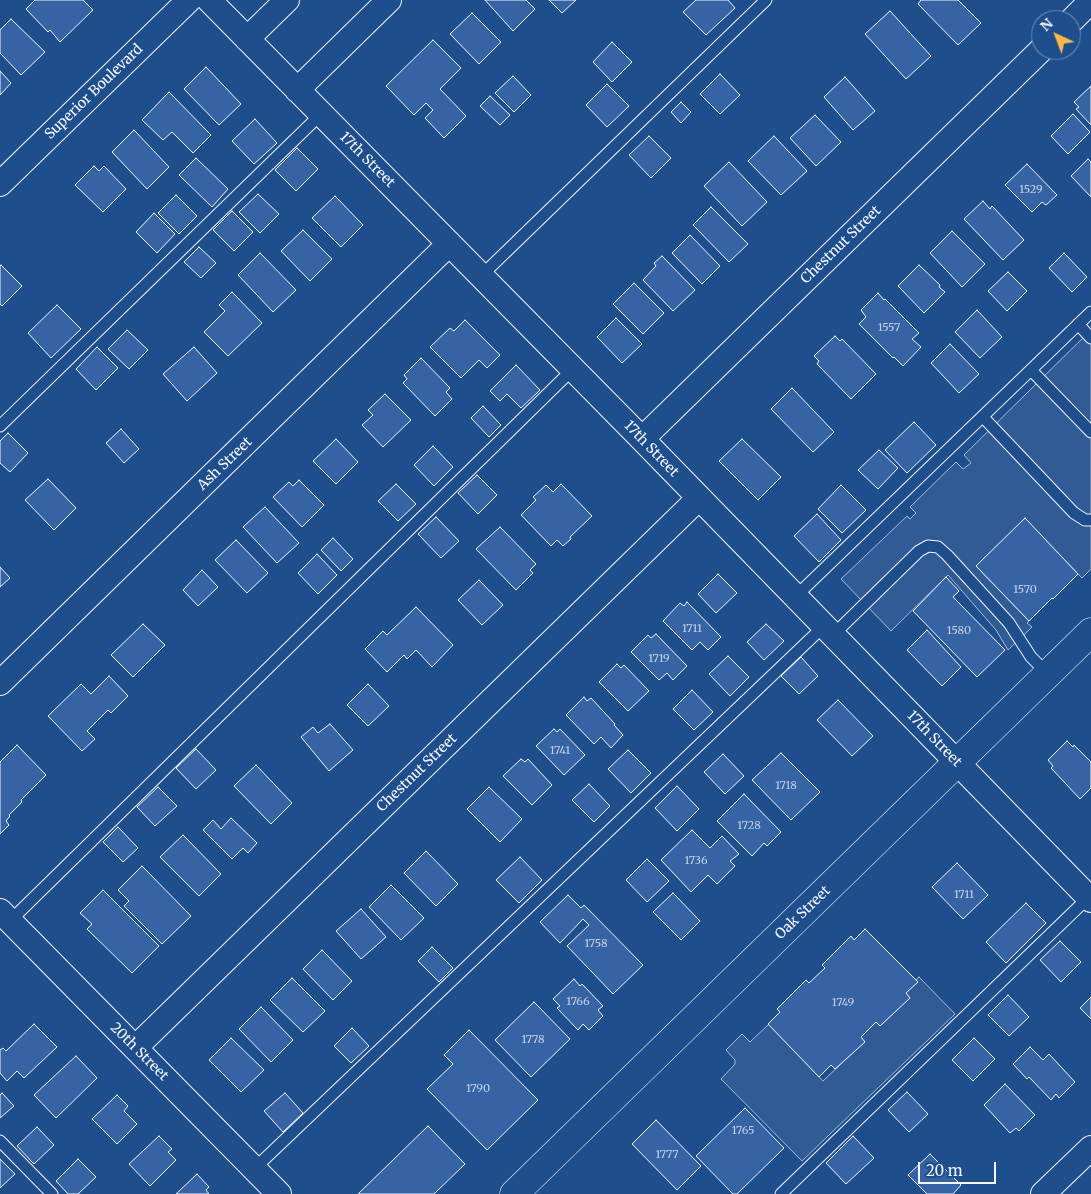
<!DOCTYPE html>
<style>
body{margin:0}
#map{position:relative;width:1091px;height:1194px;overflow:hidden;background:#1f4e8c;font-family:Merriweather,serif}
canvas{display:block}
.north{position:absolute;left:1031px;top:10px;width:50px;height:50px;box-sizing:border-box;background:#1f4e8c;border:1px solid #7391ba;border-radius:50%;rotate:317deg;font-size:14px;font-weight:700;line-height:20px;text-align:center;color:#f2f6ff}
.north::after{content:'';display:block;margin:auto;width:18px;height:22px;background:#ffb74d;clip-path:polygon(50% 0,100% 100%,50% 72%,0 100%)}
.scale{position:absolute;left:918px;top:1162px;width:78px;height:22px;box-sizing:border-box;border:2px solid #f2f6ff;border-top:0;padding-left:6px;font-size:15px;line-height:18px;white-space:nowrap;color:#f2f6ff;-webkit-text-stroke:4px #1f4e8c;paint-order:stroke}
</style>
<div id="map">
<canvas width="1091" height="1194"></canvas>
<div class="north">N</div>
<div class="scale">20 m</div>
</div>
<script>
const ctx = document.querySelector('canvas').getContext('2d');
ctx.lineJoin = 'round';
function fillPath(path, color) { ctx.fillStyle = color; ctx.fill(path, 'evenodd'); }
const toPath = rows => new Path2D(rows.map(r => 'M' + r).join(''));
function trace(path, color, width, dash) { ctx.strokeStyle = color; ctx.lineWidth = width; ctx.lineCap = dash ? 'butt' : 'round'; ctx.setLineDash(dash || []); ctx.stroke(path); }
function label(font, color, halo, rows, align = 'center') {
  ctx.font = font + ' Merriweather,serif'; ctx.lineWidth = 4; ctx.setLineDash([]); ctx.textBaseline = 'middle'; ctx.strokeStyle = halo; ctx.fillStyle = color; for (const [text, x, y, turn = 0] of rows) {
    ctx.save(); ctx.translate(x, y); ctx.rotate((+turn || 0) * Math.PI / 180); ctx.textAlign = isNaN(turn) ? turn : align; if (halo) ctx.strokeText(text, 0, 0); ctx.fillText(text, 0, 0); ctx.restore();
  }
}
const parking = toPath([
 [1091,330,1091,569,1082,578,1025,519,976,566,1029,621,1027,623,1032,627,1008,650,996,630,948,575,891,631,841,579,907,516,910,519,916,513,910,507,956,462,963,469,971,463,964,455,1091,330],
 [919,977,955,1014,802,1161,721,1079,735,1064,735,1060,726,1050,742,1034,750,1042,769,1024,823,1081,864,1042,861,1037,876,1022,880,1026,909,998,906,993,917,982,916,980,919,977]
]);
fillPath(parking, '#305b95');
trace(parking, '#a8bbd7', 1);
const building = toPath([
 [35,0,83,0,93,10,60,42,50,30,48,32,26,9,35,0],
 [485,0,526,0,535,9,513,31,485,0],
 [549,0,576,0,562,13,549,0],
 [696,0,728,0,735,8,706,35,683,12,696,0],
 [921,0,958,0,981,23,958,45,918,4,921,0],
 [890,11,931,56,906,79,865,34,890,11],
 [472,13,501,42,479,64,450,34,472,13],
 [11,19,45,52,21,75,0,53,0,30,11,19],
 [433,40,461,68,440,89,466,116,444,138,425,118,433,110,426,103,414,115,386,86,433,40],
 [612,42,632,62,612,82,593,62,612,42],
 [206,67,241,104,219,125,184,89,206,67],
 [0,71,11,83,0,95,0,71],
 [720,74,740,95,720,114,700,94,720,74],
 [513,76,531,95,514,112,495,93,513,76],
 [845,77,875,111,853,130,824,97,845,77],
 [607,84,629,106,607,127,586,105,607,84],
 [1091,86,1091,125,1076,109,1079,107,1074,102,1091,86],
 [169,92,211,135,193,153,172,132,163,140,142,120,169,92],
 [490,96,510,115,500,125,480,106,490,96],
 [681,102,691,112,681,123,671,112,681,102],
 [1073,114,1090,132,1068,154,1051,136,1073,114],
 [815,115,841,142,816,166,790,138,815,115],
 [255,119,277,143,254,164,232,141,255,119],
 [134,130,169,167,147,189,112,152,134,130],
 [649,136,671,158,651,178,629,155,649,136],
 [774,136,807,171,781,195,748,161,774,136],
 [297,148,318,169,296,191,275,170,297,148],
 [196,158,228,189,212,207,179,175,196,158],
 [1088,159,1091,162,1091,197,1071,176,1088,159],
 [729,162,767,202,742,226,704,186,729,162],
 [1027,164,1057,195,1046,205,1042,202,1032,212,1005,185,1027,164],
 [94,166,99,171,104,166,126,189,103,212,75,185,94,166],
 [258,194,279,214,260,233,239,212,258,194],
 [176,195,197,216,179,234,158,213,176,195],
 [335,196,363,225,341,247,312,218,335,196],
 [983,201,990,209,992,206,1024,240,1003,260,964,219,983,201],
 [711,207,748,244,729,262,693,225,711,207],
 [232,211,253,232,234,251,213,230,232,211],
 [154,213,175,234,157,253,136,232,154,213],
 [303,230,332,259,310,281,281,251,303,230],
 [952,231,985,264,962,287,930,253,952,231],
 [690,235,720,266,702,284,672,253,690,235],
 [199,247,216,263,201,278,184,262,199,247],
 [260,253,296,290,273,312,238,275,260,253],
 [1064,253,1087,277,1072,292,1049,268,1064,253],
 [662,256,695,290,673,311,643,280,656,266,654,263,662,256],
 [1,265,22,286,2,306,0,304,0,266,1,265],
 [919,265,940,285,939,287,945,292,924,313,898,286,919,265],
 [1008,272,1027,291,1007,311,988,291,1008,272],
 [634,283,664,313,643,334,613,304,634,283],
 [232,292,262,323,228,356,204,332,225,311,219,305,232,292],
 [878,293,884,300,885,299,919,333,912,339,921,347,903,366,894,357,893,358,859,324,866,317,861,310,878,293],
 [57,305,81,329,51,358,28,333,57,305],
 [977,310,1002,337,980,358,955,332,977,310],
 [616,318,642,344,622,363,597,337,616,318],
 [465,320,500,355,487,368,479,360,461,378,430,347,450,328,454,331,465,320],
 [127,330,148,350,129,369,108,349,127,330],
 [835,336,840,341,842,339,876,374,851,399,817,364,819,361,814,356,835,336],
 [950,344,979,374,959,393,931,363,950,344],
 [97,347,118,368,96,390,76,369,97,347],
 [194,347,217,373,187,401,163,374,194,347],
 [421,358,450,388,446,392,452,399,435,416,403,383,407,379,404,375,421,358],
 [516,365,540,390,521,408,507,394,500,401,490,391,516,365],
 [792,388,834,432,813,452,771,409,792,388],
 [385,394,411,420,383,447,362,425,373,415,368,410,385,394],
 [483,406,501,425,489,437,471,418,483,406],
 [914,422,936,445,907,473,885,450,914,422],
 [121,429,139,449,124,463,106,443,121,429],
 [8,433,28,453,10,472,0,463,0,441,8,433],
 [336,439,358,462,336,484,313,461,336,439],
 [742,439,781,477,758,500,719,461,742,439],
 [433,446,453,467,434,486,414,465,433,446],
 [879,450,898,468,878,489,858,470,879,450],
 [477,475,497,495,478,514,458,493,477,475],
 [48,479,76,508,54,530,25,500,48,479],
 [299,480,324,505,302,527,273,497,289,482,293,486,299,480],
 [396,484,416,504,398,521,378,501,396,484],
 [561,484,592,516,570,537,571,539,563,546,557,540,551,546,521,515,536,500,533,497,546,485,553,492,561,484],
 [841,485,866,510,842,533,818,509,841,485],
 [265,507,299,543,277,563,243,527,265,507],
 [817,514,841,540,819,562,794,536,817,514],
 [436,517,459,541,441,558,418,534,436,517],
 [1025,518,1078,574,1053,599,1052,598,1029,621,976,566,1025,518],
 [500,527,536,564,530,570,533,573,516,590,476,549,500,527],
 [333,538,353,559,341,571,321,550,333,538],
 [236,540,268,573,247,593,215,560,236,540],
 [317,554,337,575,318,594,298,573,317,554],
 [0,567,10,578,0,587,0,567],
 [202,570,218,587,198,606,183,590,202,570],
 [718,574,737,593,716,613,698,594,718,574],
 [946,577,959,591,953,597,1005,650,977,677,913,611,946,577],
 [479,580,503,605,482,625,458,600,479,580],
 [687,602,721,637,708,650,700,642,692,650,663,621,680,603,684,606,687,602],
 [416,607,453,645,432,667,416,650,407,659,404,655,387,672,365,649,383,631,387,635,416,607],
 [143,624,165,645,133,677,111,655,143,624],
 [766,624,784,641,764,660,747,642,766,624],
 [927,630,961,667,942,686,907,650,927,630],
 [656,634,687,666,673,680,667,673,659,680,631,652,648,635,651,638,656,634],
 [728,656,749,677,730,696,709,674,728,656],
 [801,657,818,676,799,694,781,676,801,657],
 [617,664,621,668,624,665,649,691,628,711,599,682,617,664],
 [109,676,128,696,111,713,108,710,87,731,95,739,82,751,48,716,81,684,91,694,109,676],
 [368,684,389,706,368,726,347,705,368,684],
 [692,690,713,712,694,730,673,709,692,690],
 [584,697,587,701,591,698,615,724,614,725,623,735,611,748,601,737,594,744,566,715,584,697],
 [838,700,873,736,852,756,817,720,838,700],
 [330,724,353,750,329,771,301,737,313,727,318,733,330,724],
 [554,729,557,732,560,729,585,755,564,775,536,746,554,729],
 [1067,741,1073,747,1074,745,1091,762,1091,788,1080,799,1051,768,1053,766,1048,760,1067,741],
 [17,745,46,775,21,800,22,802,9,815,10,816,6,821,9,825,0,834,0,762,17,745],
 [196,749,216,770,196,789,176,768,196,749],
 [628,750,651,773,631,793,608,769,628,750],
 [781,753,820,792,791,820,752,780,781,753],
 [723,754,744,776,725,794,704,772,723,754],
 [521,759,525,762,528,759,552,785,532,805,503,776,521,759],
 [256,765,292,803,271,824,234,786,256,765],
 [589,784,610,806,594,822,572,800,589,784],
 [677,786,699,809,677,831,655,808,677,786],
 [158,787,177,806,155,826,137,807,158,787],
 [489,787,522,819,500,842,467,809,489,787],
 [744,794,781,832,767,846,764,843,752,856,717,821,744,794],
 [231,818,257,843,248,853,243,848,232,859,203,830,213,820,221,829,231,818],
 [118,827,138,848,123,862,103,842,118,827],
 [692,830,710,848,722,836,739,854,730,861,735,866,717,884,708,875,691,892,661,860,692,830],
 [183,835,221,874,199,896,160,857,183,835],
 [426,851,458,884,436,906,404,873,426,851],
 [520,857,542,880,519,903,496,880,520,857],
 [647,859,669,881,647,902,626,880,647,859],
 [957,863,988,895,963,919,932,887,957,863],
 [142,866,191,916,162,944,124,906,129,901,118,890,142,866],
 [391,885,424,918,401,940,369,907,391,885],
 [103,890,159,946,132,973,87,929,92,924,80,913,103,890],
 [673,893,700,921,681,940,653,912,673,893],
 [568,895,581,908,584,905,643,965,613,994,567,946,589,925,583,919,560,943,540,922,568,895],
 [1026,903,1046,923,1006,963,986,942,1026,903],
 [361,909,386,937,361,959,336,931,361,909],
 [865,929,918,982,906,993,910,998,880,1026,876,1022,861,1037,865,1042,835,1069,831,1065,819,1077,768,1024,780,1012,777,1009,806,980,809,983,825,968,822,965,851,936,854,940,865,929],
 [1060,941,1081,962,1061,982,1040,960,1060,941],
 [432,947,453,968,439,982,418,961,432,947],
 [322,950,352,981,333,1000,303,969,322,950],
 [292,978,325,1011,303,1032,270,1000,292,978],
 [574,979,580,986,582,984,603,1006,598,1010,603,1016,589,1030,583,1024,578,1030,557,1008,560,1006,553,999,574,979],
 [1008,995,1029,1017,1009,1036,988,1015,1008,995],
 [1091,997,1091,1019,1080,1008,1091,997],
 [534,1002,570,1039,531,1077,495,1040,534,1002],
 [261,1007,293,1040,271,1062,239,1029,261,1007],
 [34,1024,57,1047,24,1078,17,1071,7,1081,0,1073,0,1050,3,1048,6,1051,34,1024],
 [352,1028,369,1046,351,1063,334,1046,352,1028],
 [469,1030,538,1100,487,1150,427,1089,453,1064,444,1055,469,1030],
 [231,1038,264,1070,241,1092,209,1060,231,1038],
 [974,1038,995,1059,973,1081,952,1060,974,1038],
 [1030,1047,1043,1060,1049,1054,1075,1082,1059,1098,1056,1094,1051,1100,1029,1077,1027,1079,1013,1064,1030,1047],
 [76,1056,97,1078,56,1118,34,1095,76,1056],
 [1005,1084,1035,1115,1019,1131,1016,1128,1010,1133,984,1105,1005,1084],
 [907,1092,928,1114,909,1132,888,1110,907,1092],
 [2,1093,14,1106,0,1118,0,1095,2,1093],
 [285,1093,303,1113,283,1132,264,1111,285,1093],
 [117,1095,128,1106,124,1111,137,1124,117,1144,92,1119,117,1095],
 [745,1108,784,1148,737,1194,733,1194,696,1156,745,1108],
 [656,1120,701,1166,677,1190,632,1144,656,1120],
 [428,1126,465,1164,434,1194,358,1194,428,1126],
 [37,1127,54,1145,34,1164,17,1146,37,1127],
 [159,1136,172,1149,168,1152,176,1160,150,1186,129,1164,159,1136],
 [853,1136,874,1158,846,1184,826,1163,853,1136],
 [930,1154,961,1185,953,1194,927,1194,908,1175,930,1154],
 [0,1159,15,1174,0,1188,0,1159],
 [78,1159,96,1177,78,1194,68,1194,56,1181,78,1159],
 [197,1174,209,1187,206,1190,209,1194,176,1194,197,1174]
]);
fillPath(building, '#3563a3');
trace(building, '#f2f6ff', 1);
const lane = toPath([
 [481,276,766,0],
 [1078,324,1091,338],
 [1031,370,1091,432],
 [983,417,1074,513,1085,520,1091,520],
 [0,426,321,114],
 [795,597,1091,312],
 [833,635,919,551,928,546,938,547,947,555,1009,623,1031,657,1048,674],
 [10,921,573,369],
 [0,1141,52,1194],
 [254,1169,824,626],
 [781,1194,1090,896]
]);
const street = toPath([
 [209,0,642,439,1091,900],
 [1071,21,1091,1],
 [247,39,287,0],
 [297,90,389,0],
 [0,184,189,0],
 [642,439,1041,50],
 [0,683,449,244],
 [0,911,279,1194],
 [135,1048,699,498],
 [1043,1194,1091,1148]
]);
const secondary = toPath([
 [514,1194,1091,632]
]);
trace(lane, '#f2f6ff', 13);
trace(street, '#f2f6ff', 26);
trace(secondary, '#f2f6ff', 29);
trace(lane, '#1f4e8c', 11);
trace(street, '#1f4e8c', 24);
trace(secondary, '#1f4e8c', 28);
label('11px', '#c3d1e8', null, [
 ["1529",1031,190],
 ["1557",889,328],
 ["1570",1025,590],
 ["1711",692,629],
 ["1580",959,631],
 ["1719",659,659],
 ["1741",560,751],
 ["1718",786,786],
 ["1728",749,826],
 ["1736",696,861],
 ["1711",964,895],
 ["1758",596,944],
 ["1766",578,1002],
 ["1749",843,1003],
 ["1778",533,1040],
 ["1790",478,1089],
 ["1765",743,1131],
 ["1777",667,1155]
]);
label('14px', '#f2f6ff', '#1f4e8c', [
 ["Superior Boulevard",94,92,-44],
 ["17th Street",367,160,45],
 ["Chestnut Street",841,245,-44],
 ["17th Street",651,449,46],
 ["Ash Street",225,464,-44],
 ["17th Street",934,739,46],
 ["Chestnut Street",417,773,-44],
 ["Oak Street",803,913,-44],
 ["20th Street",139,1052,45]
]);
</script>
